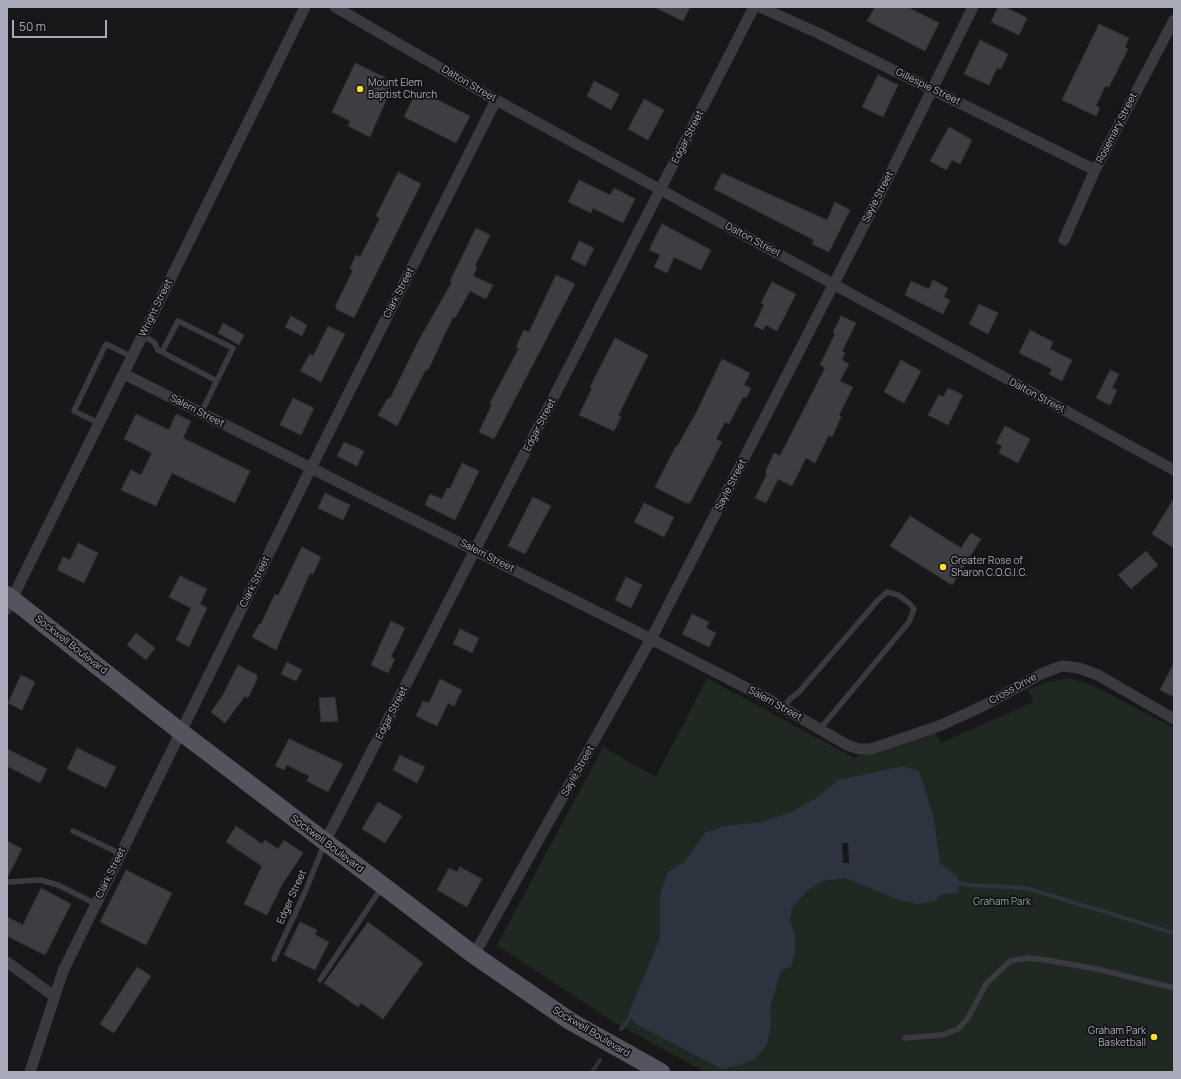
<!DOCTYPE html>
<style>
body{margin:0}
#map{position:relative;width:1181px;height:1079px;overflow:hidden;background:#18181a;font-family:Manrope,sans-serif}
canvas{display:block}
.frame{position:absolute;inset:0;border:8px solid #a9abbb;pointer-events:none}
.scale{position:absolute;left:12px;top:20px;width:95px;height:18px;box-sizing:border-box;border:2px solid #a9abbb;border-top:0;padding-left:5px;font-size:12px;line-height:14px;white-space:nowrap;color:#a9abbb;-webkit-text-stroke:3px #131315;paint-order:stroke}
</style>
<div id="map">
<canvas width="1181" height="1079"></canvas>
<div class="frame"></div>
<div class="scale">50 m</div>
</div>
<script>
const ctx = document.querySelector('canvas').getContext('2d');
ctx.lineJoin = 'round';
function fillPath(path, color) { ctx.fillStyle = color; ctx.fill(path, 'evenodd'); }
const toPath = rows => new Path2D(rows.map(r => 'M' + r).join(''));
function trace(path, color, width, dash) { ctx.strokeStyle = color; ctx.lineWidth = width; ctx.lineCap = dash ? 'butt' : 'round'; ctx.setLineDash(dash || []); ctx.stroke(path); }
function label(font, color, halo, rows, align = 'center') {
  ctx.font = font + ' Manrope,sans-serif'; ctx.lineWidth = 3.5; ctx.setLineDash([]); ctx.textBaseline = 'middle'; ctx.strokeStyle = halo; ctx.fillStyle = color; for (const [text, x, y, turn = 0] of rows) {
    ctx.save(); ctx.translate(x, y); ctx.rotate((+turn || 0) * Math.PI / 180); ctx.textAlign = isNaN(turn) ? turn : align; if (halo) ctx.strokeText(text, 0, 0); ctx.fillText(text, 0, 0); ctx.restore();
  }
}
fillPath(toPath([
 [707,678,854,758,934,731,941,743,1033,702,1028,689,1044,683,1069,678,1094,686,1174,728,1174,1072,705,1072,612,1021,497,945,603,747,656,777]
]), '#1f2922');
fillPath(toPath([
 [904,766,919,771,934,819,940,863,958,877,958,893,941,894,934,901,917,904,899,900,845,878,822,881,808,890,792,908,790,920,795,935,795,952,791,967,781,970,770,1008,771,1025,767,1044,755,1059,736,1066,722,1069,637,1025,628,1015,660,938,660,894,668,872,685,861,706,832,725,826,762,822,789,813,815,799,838,780]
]), '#2d333f');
fillPath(toPath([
 [842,843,848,843,849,863,843,863]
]), '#18181a');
trace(toPath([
 [953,882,969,885,1026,888,1174,933],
 [621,1029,633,1013],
 [592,1072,600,1060]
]), '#2d333f', 4);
const building = toPath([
 [654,7,690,7,683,21,654,7],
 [875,7,907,7,939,23,925,51,867,21,875,7],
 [998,7,1005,7,1027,18,1019,35,991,22,998,7],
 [1099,24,1129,38,1125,47,1128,49,1109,87,1105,86,1096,106,1100,108,1096,116,1062,100,1099,24],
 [980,40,1008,54,1001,69,997,68,989,85,964,74,980,40],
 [355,63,394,82,370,137,348,126,350,121,332,112,355,63],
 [878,75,898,85,883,117,862,107,878,75],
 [594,81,619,94,611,110,587,96,594,81],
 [417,90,470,116,456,143,404,117,417,90],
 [644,99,664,110,648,140,628,129,644,99],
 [949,127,972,140,960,164,952,160,946,170,930,161,949,127],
 [398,172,421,184,354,318,336,309,336,305,353,270,350,269,356,255,360,257,380,218,376,216,398,172],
 [722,173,827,220,835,202,850,210,829,252,812,244,814,240,714,189,722,173],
 [579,180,610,195,614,188,635,199,623,223,593,208,591,213,568,202,579,180],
 [662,224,711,250,701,270,674,257,667,273,654,267,660,255,649,250,662,224],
 [476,228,490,235,475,266,477,268,473,276,493,285,486,299,470,291,455,318,453,317,428,370,426,369,397,426,378,415,388,398,390,399,419,340,452,282,450,281,476,228],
 [579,241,594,248,585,266,571,259,579,241],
 [556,275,575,284,494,439,479,432,492,404,490,403,519,348,516,347,524,330,529,332,556,275],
 [933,280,948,288,944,297,950,300,943,314,905,295,911,281,929,289,933,280],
 [772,282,796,294,777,331,766,325,763,330,754,326,764,305,761,303,772,282],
 [979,304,998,313,988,334,969,324,979,304],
 [291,316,307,325,302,336,285,327,291,316],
 [841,316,856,323,842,351,845,353,842,360,849,364,840,381,853,387,839,415,841,417,832,437,829,435,815,463,806,458,792,486,778,479,766,503,755,498,767,474,765,473,774,453,780,456,825,368,820,365,835,334,833,332,841,316],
 [223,323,244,335,239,345,218,333,223,323],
 [328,326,345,334,321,382,300,371,310,354,313,356,328,326],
 [1030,330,1053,342,1050,349,1072,360,1062,381,1049,374,1052,369,1019,353,1030,330],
 [615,338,648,355,618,416,621,417,614,431,579,415,592,388,590,387,615,338],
 [722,359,750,373,744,385,751,388,746,398,743,397,729,424,725,422,716,439,722,442,690,503,686,503,655,487,676,446,677,447,696,413,722,359],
 [901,360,921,371,904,403,884,392,901,360],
 [1110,370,1119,374,1112,388,1117,390,1110,405,1096,398,1110,370],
 [948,388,963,395,948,425,928,415,939,395,943,397,948,388],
 [293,398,314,408,301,435,280,425,293,398],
 [136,414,169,430,176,414,191,421,183,438,250,471,235,503,172,473,156,506,121,490,131,470,141,475,152,453,124,439,136,414],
 [1005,426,1030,439,1018,463,999,453,1002,446,996,443,1005,426],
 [344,442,364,451,357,466,337,456,344,442],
 [462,463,479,471,455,520,425,505,430,494,442,499,447,488,450,489,462,463],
 [325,493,350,505,343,520,318,508,325,493],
 [533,497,551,506,525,554,508,546,533,497],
 [1174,498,1174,548,1152,534,1174,498],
 [644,503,674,517,664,537,634,522,644,503],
 [910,516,961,548,971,533,981,539,952,585,890,546,910,516],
 [78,543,98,553,84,583,57,570,63,557,70,560,78,543],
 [302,547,321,557,313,574,310,573,276,650,252,637,259,624,261,624,275,594,278,596,302,547],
 [1146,551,1158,565,1131,589,1118,575,1146,551],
 [180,576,207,589,200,604,207,608,189,647,176,640,191,608,169,597,180,576],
 [626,577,642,585,631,608,615,600,626,577],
 [692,614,709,622,706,628,716,633,709,647,682,634,692,614],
 [391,621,405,628,391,657,395,659,388,673,371,665,391,621],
 [460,629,479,638,472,653,453,644,460,629],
 [136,633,155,648,146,660,127,645,136,633],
 [287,662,302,670,296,681,281,674,287,662],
 [1174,663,1174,697,1160,690,1174,663],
 [238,665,257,675,257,679,248,698,245,696,225,723,211,712,223,695,238,665],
 [21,675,35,682,22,710,8,703,21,675],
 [440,679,462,690,454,706,448,703,437,726,416,716,423,701,429,703,440,679],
 [335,697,338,721,321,722,319,698,335,697],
 [289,739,343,764,328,792,307,781,309,776,287,765,284,770,275,766,289,739],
 [77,748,116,767,106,788,67,769,77,748],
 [7,749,47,769,40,783,7,766,7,749],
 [400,755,425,767,417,783,393,770,400,755],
 [378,802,402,816,385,843,362,829,378,802],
 [236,826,262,844,265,840,278,849,284,840,303,853,283,883,267,915,244,904,262,866,226,842,236,826],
 [7,841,22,849,7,878,7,841],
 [460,867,482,879,467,907,437,890,449,868,457,872,460,867],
 [126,870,172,893,146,945,100,922,126,870],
 [41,888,71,904,45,955,7,936,7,917,23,925,41,888],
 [300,922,317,930,315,935,329,942,315,970,284,955,300,922],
 [368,922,423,963,383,1019,361,1003,358,1007,324,983,368,922],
 [137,967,151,976,114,1033,100,1024,137,967]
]);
fillPath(building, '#3d3d42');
trace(building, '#333236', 1);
trace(toPath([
 [143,336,154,342,158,350,217,381],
 [162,352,178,321,233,348,201,413],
 [99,423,74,411,106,344,132,357],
 [783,708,790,699,799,692,878,600,887,592,898,595,909,603,914,609,909,622,820,729],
 [73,831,121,854],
 [7,882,40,880,58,885,96,904],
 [274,959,305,892,324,845],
 [320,980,382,887],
 [905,1038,942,1035,958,1029,968,1018,986,984,1010,961,1028,958,1047,960,1101,970,1174,988]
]), '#3b3a41', 5.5);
trace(toPath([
 [335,7,496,100,1174,470],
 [760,7,818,33,1095,170],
 [1064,240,1095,170,1174,20],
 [124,374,651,639,768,699,847,745,859,749,871,749,939,726,983,706,1043,673,1062,666,1079,668,1098,675,1174,719],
 [7,609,305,7],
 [325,842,754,7],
 [474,955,651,639,878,198,973,7],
 [7,962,54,996],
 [30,1072,63,971,311,468,496,100]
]), '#3b3a41', 11);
trace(toPath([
 [7,595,181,732,474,955,570,1021,661,1072]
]), '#54545f', 18);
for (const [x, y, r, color] of [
 [360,89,4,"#ffe12b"],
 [943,567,4,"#ffe12b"],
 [1154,1037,4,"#ffe12b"]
]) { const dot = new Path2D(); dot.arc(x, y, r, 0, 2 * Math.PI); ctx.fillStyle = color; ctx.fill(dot); trace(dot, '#131315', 1.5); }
label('10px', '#a9abbb', '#131315', [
 ["Mount Elem",368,83],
 ["Baptist Church",368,95],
 ["Greater Rose of",951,561],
 ["Sharon C.O.G.I.C.",951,573],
 ["Graham Park",1146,1031,"right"],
 ["Basketball",1146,1043,"right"]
], 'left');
label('10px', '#a9abbb', '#131315', [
 ["Dalton Street",469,84,30],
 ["Gillespie Street",928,87,26],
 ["Rosemary Street",1117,128,-63],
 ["Edgar Street",688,137,-63],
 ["Sayle Street",878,197,-63],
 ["Dalton Street",753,240,28],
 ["Clark Street",399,293,-63],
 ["Wright Street",156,308,-64],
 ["Dalton Street",1037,396,28],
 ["Salem Street",197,411,27],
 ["Edgar Street",540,425,-63],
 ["Sayle Street",731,485,-63],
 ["Salem Street",487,556,27],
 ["Clark Street",255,582,-64],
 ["Sockwell Boulevard",71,645,38],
 ["Cross Drive",1013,689,-29],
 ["Salem Street",775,704,29],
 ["Edgar Street",392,713,-63],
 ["Sayle Street",578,771,-61],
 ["Sockwell Boulevard",327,844,37],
 ["Clark Street",111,873,-64],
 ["Edger Street",292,897,-66],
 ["Sockwell Boulevard",591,1032,31]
]);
label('10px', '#7fa789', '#131315', [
 ["Graham Park",1002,902]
]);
</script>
